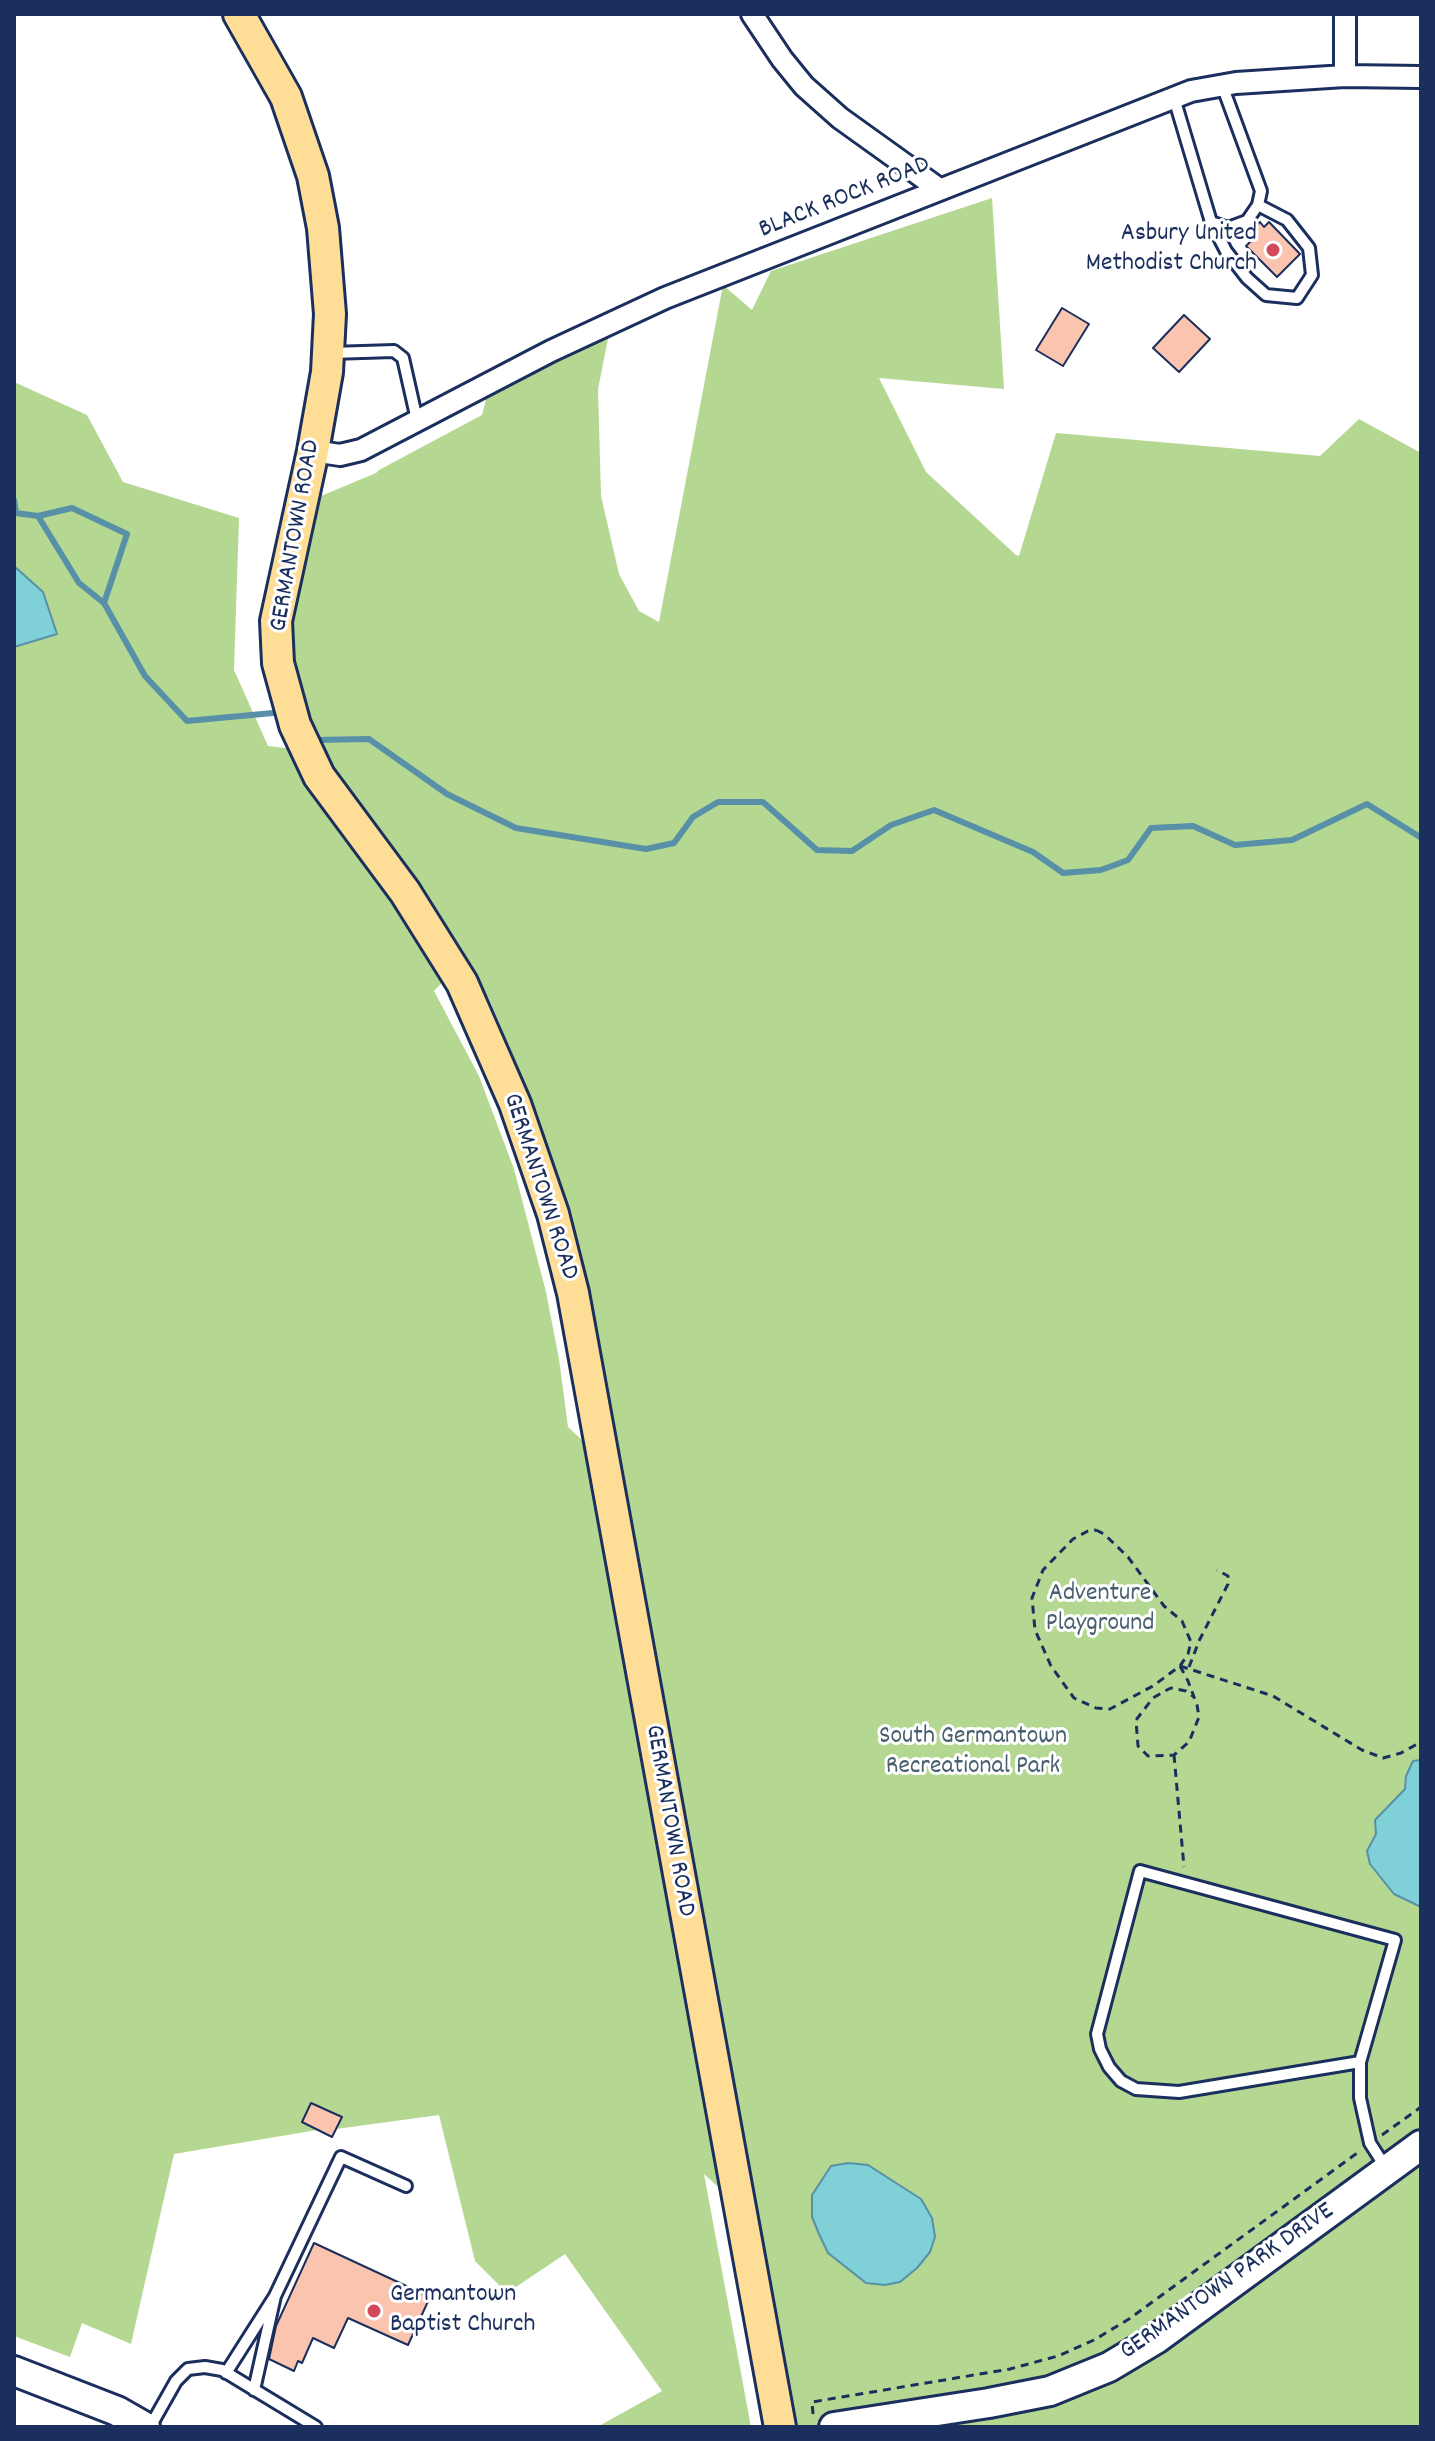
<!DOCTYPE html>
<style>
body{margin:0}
#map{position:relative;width:1435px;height:2441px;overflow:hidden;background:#fff;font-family:Dekko,sans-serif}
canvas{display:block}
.frame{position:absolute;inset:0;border:16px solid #1b2f5e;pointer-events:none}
</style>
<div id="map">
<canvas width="1435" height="2441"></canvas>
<div class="frame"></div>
</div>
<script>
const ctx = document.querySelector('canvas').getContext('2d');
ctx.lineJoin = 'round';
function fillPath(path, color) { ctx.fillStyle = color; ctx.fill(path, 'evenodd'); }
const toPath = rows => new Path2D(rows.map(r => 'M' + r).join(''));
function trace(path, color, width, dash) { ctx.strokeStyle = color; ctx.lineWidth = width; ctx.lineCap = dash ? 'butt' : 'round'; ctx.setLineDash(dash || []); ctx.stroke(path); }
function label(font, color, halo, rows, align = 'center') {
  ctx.font = font + ' Dekko,sans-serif'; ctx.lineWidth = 6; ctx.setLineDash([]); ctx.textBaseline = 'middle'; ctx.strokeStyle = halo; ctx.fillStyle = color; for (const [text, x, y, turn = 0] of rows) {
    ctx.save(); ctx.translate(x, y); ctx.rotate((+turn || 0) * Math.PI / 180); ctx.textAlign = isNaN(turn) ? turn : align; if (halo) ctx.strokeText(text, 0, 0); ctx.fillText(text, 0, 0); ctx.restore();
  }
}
fillPath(toPath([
 [992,198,1004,389,879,378,926,472,1016,555,1019,556,1056,433,1320,456,1359,419,1421,453,1421,2427,789,2427,727,2195,704,2174,751,2427,597,2427,662,2391,565,2254,507,2293,475,2261,439,2115,336,2129,341,2117,312,2103,302,2122,317,2130,174,2154,131,2344,82,2323,70,2357,14,2336,14,647,57,635,43,592,14,566,14,382,87,415,123,482,239,518,234,670,268,746,317,752,296,676,293,631,296,596,321,496,376,473,379,470,482,415,490,384,610,329,598,389,601,496,619,574,639,611,659,622,723,285,752,310,771,271],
 [426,901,462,953,489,999,530,1095,569,1212,589,1293,609,1401,617,1473,568,1427,559,1359,546,1292,514,1169,479,1076,434,991,462,962]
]), '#b4d792');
const water = toPath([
 [14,566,43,592,57,634,14,647,14,566],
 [1421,1760,1421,1907,1394,1894,1370,1864,1367,1851,1376,1834,1375,1820,1405,1789,1406,1776,1413,1761,1421,1760],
 [848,2163,868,2165,921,2199,932,2218,935,2237,930,2252,917,2268,900,2282,885,2285,866,2283,828,2253,819,2234,812,2217,812,2195,831,2166,848,2163]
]);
fillPath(water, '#7fd0d7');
trace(water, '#5790a7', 2);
trace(toPath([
 [14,500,16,513,38,516,72,508,127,534,104,603,145,676,187,721,273,713],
 [38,516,79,583,104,603],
 [314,740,369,739,447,794,516,828,646,849,674,843,693,817,718,802,763,802,817,850,852,851,891,825,934,810,1033,852,1063,873,1101,870,1128,860,1151,828,1193,826,1235,845,1292,840,1367,804,1420,837,1421,836]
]), '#5790a7', 6);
const building = toPath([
 [1260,222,1264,227,1269,222,1300,254,1277,277,1246,246,1251,241,1247,237,1249,233,1260,222],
 [1062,308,1089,324,1063,366,1036,350,1062,308],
 [1184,315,1210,339,1179,372,1153,348,1184,315],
 [311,2103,342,2117,332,2137,302,2122,311,2103],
 [314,2243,430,2297,408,2345,348,2318,334,2348,313,2338,302,2363,298,2361,294,2371,269,2359,276,2326,314,2243]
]);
fillPath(building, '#fac4ae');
trace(building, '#1b2f5e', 2);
const lane = toPath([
 [1174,98,1211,222,1228,228,1247,221,1258,205,1261,191,1222,85],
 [1211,222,1226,251,1247,278,1266,295,1297,298,1312,275,1309,248,1287,220,1258,205],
 [331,353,394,351,403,358,417,420],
 [1360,2062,1179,2092,1136,2089,1121,2081,1109,2067,1100,2049,1097,2034,1140,1871,1395,1940,1360,2062,1360,2098,1370,2143,1386,2168],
 [275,2296,341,2157,406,2186],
 [226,2373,275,2296,254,2390],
 [150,2427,176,2381,188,2369,205,2367,222,2370,316,2427]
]);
const street = toPath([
 [752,14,782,59,804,86,840,118,939,189],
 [1345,14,1345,76],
 [313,451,340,455,361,450,551,351,665,298,1191,91,1236,83,1345,76,1421,77]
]);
const secondary = toPath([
 [14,2371,117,2411,145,2427],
 [834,2427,989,2403,1050,2391,1109,2367,1156,2339,1421,2145]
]);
const primary = toPath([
 [239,14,286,97,313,176,323,228,330,314,327,372,313,451,276,621,278,663,295,725,319,776,405,892,462,983,515,1104,553,1214,573,1293,780,2427]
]);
trace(lane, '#1b2f5e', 16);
trace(street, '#1b2f5e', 26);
trace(secondary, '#1b2f5e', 34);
trace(primary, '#1b2f5e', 36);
trace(toPath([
 [1096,1530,1104,1534,1128,1557,1164,1606,1182,1621,1191,1642,1188,1654,1180,1666,1153,1686,1110,1709,1096,1708,1074,1698,1051,1666,1035,1630,1032,1598,1043,1570,1073,1539,1088,1531,1096,1530],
 [1180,1666,1273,1696,1362,1750,1383,1758,1401,1753,1421,1742],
 [1180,1666,1188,1681,1197,1705,1199,1717,1189,1742,1174,1755,1148,1756,1138,1746,1136,1720,1153,1698,1165,1691,1171,1688,1186,1691,1194,1697],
 [1189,1667,1199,1641,1228,1584,1228,1576,1217,1570],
 [1174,1755,1184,1867],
 [1382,2135,1421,2107],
 [813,2414,812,2402,1010,2369,1058,2356,1094,2340,1129,2319,1360,2151]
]), '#1b2f5e', 3, [8, 6]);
trace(lane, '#fff', 10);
trace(street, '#fff', 20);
trace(secondary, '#fff', 28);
trace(primary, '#fedd96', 30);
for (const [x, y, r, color] of [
 [1273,250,8,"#d1495b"],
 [374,2311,8,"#d1495b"]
]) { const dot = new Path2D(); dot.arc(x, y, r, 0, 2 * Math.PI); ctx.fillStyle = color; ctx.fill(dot); trace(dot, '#fff', 3); }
label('26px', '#1b2f5e', '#fff', [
 ["BLACK ROCK ROAD",845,199,-22],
 ["GERMANTOWN ROAD",297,536,-80],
 ["GERMANTOWN ROAD",539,1187,72],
 ["GERMANTOWN ROAD",668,1821,80],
 ["GERMANTOWN PARK DRIVE",1228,2283,-35]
]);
label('26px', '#1b2f5e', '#fff', [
 ["Asbury United",1257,235],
 ["Methodist Church",1257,265],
 ["Germantown",390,2296,"left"],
 ["Baptist Church",390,2326,"left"]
], 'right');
label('26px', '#49616e', '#fff', [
 ["Adventure",1100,1595],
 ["Playground",1100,1625],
 ["South Germantown",973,1738],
 ["Recreational Park",973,1768]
]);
</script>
